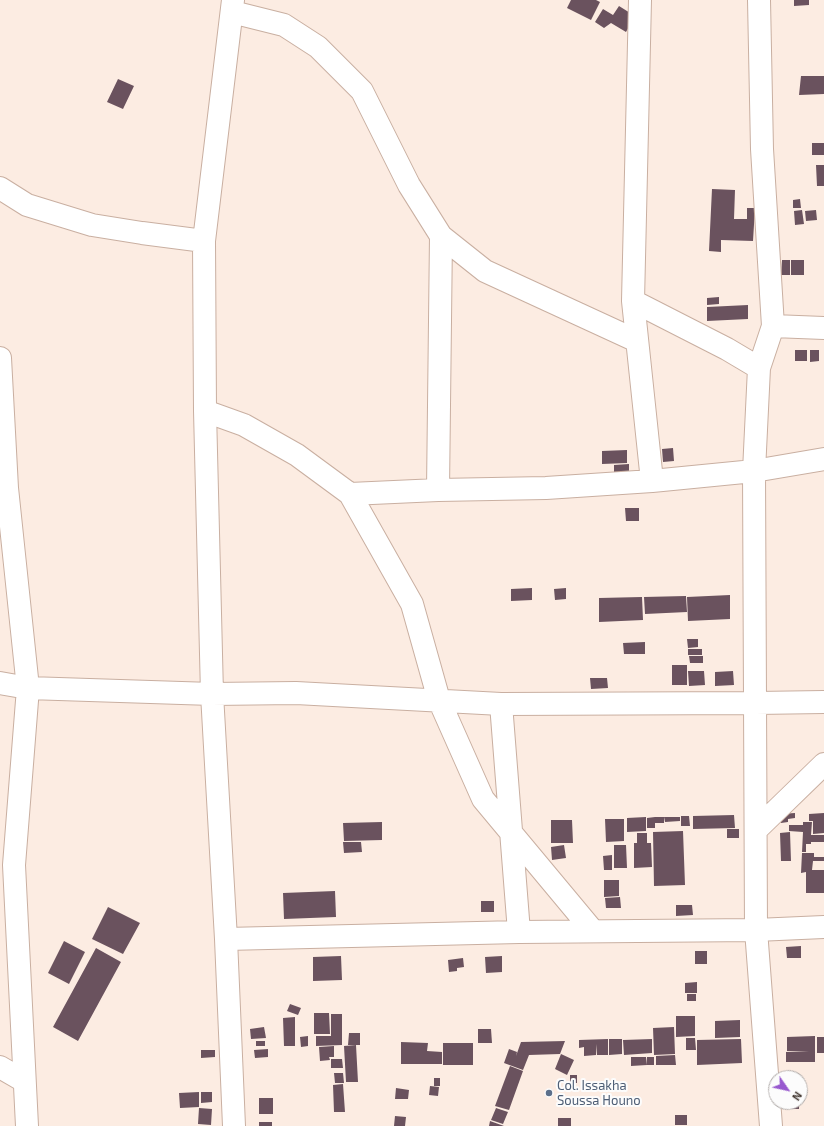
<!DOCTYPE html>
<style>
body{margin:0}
#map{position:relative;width:824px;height:1126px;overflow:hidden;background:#fcece2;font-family:"Exo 2",sans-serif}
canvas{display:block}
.north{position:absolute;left:768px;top:1070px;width:40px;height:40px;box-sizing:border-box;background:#fcfcfc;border:1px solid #b3aeac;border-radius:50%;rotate:124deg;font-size:11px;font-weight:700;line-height:16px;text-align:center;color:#453a34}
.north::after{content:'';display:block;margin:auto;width:14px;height:18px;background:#9758ce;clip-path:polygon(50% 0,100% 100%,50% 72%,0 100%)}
</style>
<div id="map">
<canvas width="824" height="1126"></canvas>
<div class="north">N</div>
</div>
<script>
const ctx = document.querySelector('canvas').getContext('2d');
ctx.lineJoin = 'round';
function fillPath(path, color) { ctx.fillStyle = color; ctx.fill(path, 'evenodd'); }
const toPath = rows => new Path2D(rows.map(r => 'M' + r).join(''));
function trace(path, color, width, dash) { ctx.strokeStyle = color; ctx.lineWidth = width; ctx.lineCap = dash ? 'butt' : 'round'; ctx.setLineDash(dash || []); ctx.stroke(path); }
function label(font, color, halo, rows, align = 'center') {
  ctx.font = font + ' "Exo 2",sans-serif'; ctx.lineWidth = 4; ctx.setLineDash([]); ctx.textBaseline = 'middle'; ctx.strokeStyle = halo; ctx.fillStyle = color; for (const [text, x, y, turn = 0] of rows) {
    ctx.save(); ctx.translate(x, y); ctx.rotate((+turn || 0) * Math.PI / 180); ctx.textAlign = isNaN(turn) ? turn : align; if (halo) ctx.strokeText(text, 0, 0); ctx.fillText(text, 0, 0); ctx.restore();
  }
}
fillPath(toPath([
 [571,0,596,0,600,2,591,20,567,8],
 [794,0,809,0,809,5,794,6],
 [619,6,635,16,626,32,611,23,604,28,595,22,603,9,613,15],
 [801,76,824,76,824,94,799,95],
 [118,79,134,86,123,109,107,102],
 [812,143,824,143,824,155,812,155],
 [816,165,824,165,824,186,817,186],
 [712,189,735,190,734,219,747,219,747,208,755,208,753,241,721,240,721,252,709,251],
 [800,199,801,208,793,208,793,200],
 [802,210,804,224,795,225,794,211],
 [816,210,817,220,806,221,805,211],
 [782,260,790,260,790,275,781,275],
 [791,260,804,260,804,275,791,275],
 [719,297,719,304,707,305,707,298],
 [748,305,748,319,707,321,707,307],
 [795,350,807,350,807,361,795,361],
 [810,350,819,350,819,361,810,362],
 [673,448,674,461,663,462,662,449],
 [627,450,627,463,602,464,602,451],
 [629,464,629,473,614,473,614,465],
 [625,508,639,508,639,521,626,521],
 [532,588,532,600,511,601,511,589],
 [566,588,566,599,555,600,554,589],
 [730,595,730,619,688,621,687,597],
 [686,596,687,612,645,614,644,597],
 [642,597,643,620,599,622,599,598],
 [687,639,698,639,698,647,688,648],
 [645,642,645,654,624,654,623,643],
 [688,649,702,649,702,655,688,655],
 [689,656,703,656,703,663,690,663],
 [672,665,687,665,687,685,672,685],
 [688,671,704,671,705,685,689,686],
 [733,671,734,685,715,686,715,672],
 [590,678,607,678,608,688,591,689],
 [795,813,795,818,788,819,788,822,781,823,780,814],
 [824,813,824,833,813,834,813,821,809,821,809,814],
 [734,815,735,828,693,829,693,816],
 [681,816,689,816,690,826,681,826],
 [646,817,646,831,627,832,627,818],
 [655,817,664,817,664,823,655,823,655,828,647,828,647,818],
 [664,817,680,817,680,821,665,822],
 [605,819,624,819,624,841,606,842],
 [551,820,572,820,573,843,551,843],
 [382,822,382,840,344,841,343,823],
 [803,822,812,822,811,835,824,835,824,842,811,842,811,844,806,844,806,852,802,852,803,832,789,831,789,825,803,825],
 [727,829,739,829,739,838,727,838],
 [683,831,685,885,654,886,653,832],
 [790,832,791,861,781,861,780,833],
 [637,833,647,833,647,843,651,843,652,867,634,868,634,843,637,843],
 [343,842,361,842,362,852,344,853],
 [564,845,566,858,552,860,551,847],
 [614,845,626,845,627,868,614,868],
 [802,853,814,853,814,857,824,857,824,861,813,861,812,870,824,870,824,893,806,893,806,872,801,873],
 [612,855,612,870,604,870,603,856],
 [604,880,619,880,619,896,604,897],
 [335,891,336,917,284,919,283,893],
 [620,897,621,908,606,908,605,898],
 [481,901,494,901,494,912,481,912],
 [676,905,692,905,693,915,676,916],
 [108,907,140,923,123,954,92,939],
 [64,941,85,952,69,984,48,973],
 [801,946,801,958,787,958,786,947],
 [96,948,121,962,78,1041,53,1027],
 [695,951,707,951,707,964,695,964],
 [341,956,342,980,313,981,313,957],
 [502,956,502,972,486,973,485,957],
 [463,958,464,967,457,968,457,971,449,972,448,960],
 [697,982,697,993,685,993,685,983],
 [687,994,696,994,696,1001,687,1001],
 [290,1004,301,1008,298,1015,287,1011],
 [314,1013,329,1013,330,1034,314,1034],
 [331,1014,342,1014,342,1045,316,1046,316,1036,331,1036],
 [676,1016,695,1016,695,1036,676,1037],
 [295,1017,295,1046,284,1046,283,1018],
 [740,1020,740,1037,715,1038,715,1021],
 [264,1027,266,1038,251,1039,250,1029],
 [674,1027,675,1054,654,1055,653,1028],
 [478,1029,491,1029,492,1043,478,1043],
 [349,1033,360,1033,360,1045,348,1045],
 [308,1036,308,1046,301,1047,300,1037],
 [815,1036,815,1062,786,1062,786,1052,809,1051,787,1051,787,1037],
 [817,1037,824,1037,824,1053,817,1053],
 [686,1038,695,1038,696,1050,686,1050],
 [608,1039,608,1055,597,1055,596,1044,596,1055,584,1056,584,1047,579,1048,579,1040],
 [609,1039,622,1039,622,1054,609,1055],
 [652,1039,652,1053,624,1055,623,1040],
 [741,1039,742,1063,697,1065,697,1040],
 [256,1041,265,1041,265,1046,256,1046],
 [565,1041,560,1054,529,1055,523,1070,504,1063,509,1049,517,1052,516,1056,521,1042],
 [401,1042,428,1043,427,1051,442,1052,442,1064,401,1064],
 [443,1043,473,1043,473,1065,443,1065],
 [356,1045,358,1082,346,1082,344,1046],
 [334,1046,334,1057,329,1057,330,1060,320,1061,319,1047],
 [268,1049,268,1057,255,1058,254,1050],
 [201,1050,215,1050,215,1057,201,1058],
 [561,1054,574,1060,567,1075,555,1069],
 [675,1055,676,1065,656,1065,656,1056],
 [631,1057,646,1057,647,1065,631,1066],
 [647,1057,654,1057,654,1065,647,1065],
 [331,1059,342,1059,343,1068,331,1068],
 [510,1066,523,1071,509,1110,495,1106],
 [334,1073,343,1073,344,1083,335,1083],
 [570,1075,577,1075,577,1083,570,1083],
 [434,1078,440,1078,440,1086,434,1086],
 [343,1084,345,1112,334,1112,333,1085],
 [430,1086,439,1087,438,1096,429,1095],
 [396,1088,409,1090,408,1099,395,1099],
 [199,1092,199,1107,180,1108,179,1093],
 [201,1092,212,1092,212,1102,201,1103],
 [259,1098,273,1098,273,1114,259,1114],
 [790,1102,799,1102,799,1109,791,1109],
 [199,1108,212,1109,211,1125,198,1124],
 [496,1108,508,1112,503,1124,491,1120],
 [675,1115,687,1115,687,1125,675,1125],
 [395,1116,406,1117,405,1126,394,1126],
 [558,1118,571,1118,571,1126,558,1126],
 [490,1121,504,1126,489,1126],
 [259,1122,272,1122,272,1126,259,1126]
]), '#6a525e');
const minor = toPath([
 [233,0,204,241,205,411,212,694,226,939,234,1126],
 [640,0,633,301,652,481],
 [759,0,762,149,773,326,759,368,754,471,756,930,771,1126],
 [232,12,284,25,318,47,362,91,409,185,441,236,485,271,637,341],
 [0,188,27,205,92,225,142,233,204,241],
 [633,301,727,349,759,368],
 [773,326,824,328],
 [0,358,7,488,28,688,14,865,27,1126],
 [205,411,244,425,297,455,350,494,412,604,439,700,483,799,593,931],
 [438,490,441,236],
 [350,494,438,490,546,488,652,481,754,471,824,459],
 [0,683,28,688,212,694,296,693,501,704,756,703,824,702],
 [501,704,519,932],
 [756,830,824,764],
 [226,939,519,932,756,930,824,927],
 [0,1067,24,1081]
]);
trace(minor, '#c9afa1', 24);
trace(minor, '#fff', 22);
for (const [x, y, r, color] of [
 [549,1093,4,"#5c6f8a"]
]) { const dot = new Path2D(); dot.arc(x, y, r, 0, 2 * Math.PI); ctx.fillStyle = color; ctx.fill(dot); trace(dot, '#fcfcfc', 1.5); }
label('13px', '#4e5e75', '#fcfcfc', [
 ["Col. Issakha",557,1086],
 ["Soussa Houno",557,1101]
], 'left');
</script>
